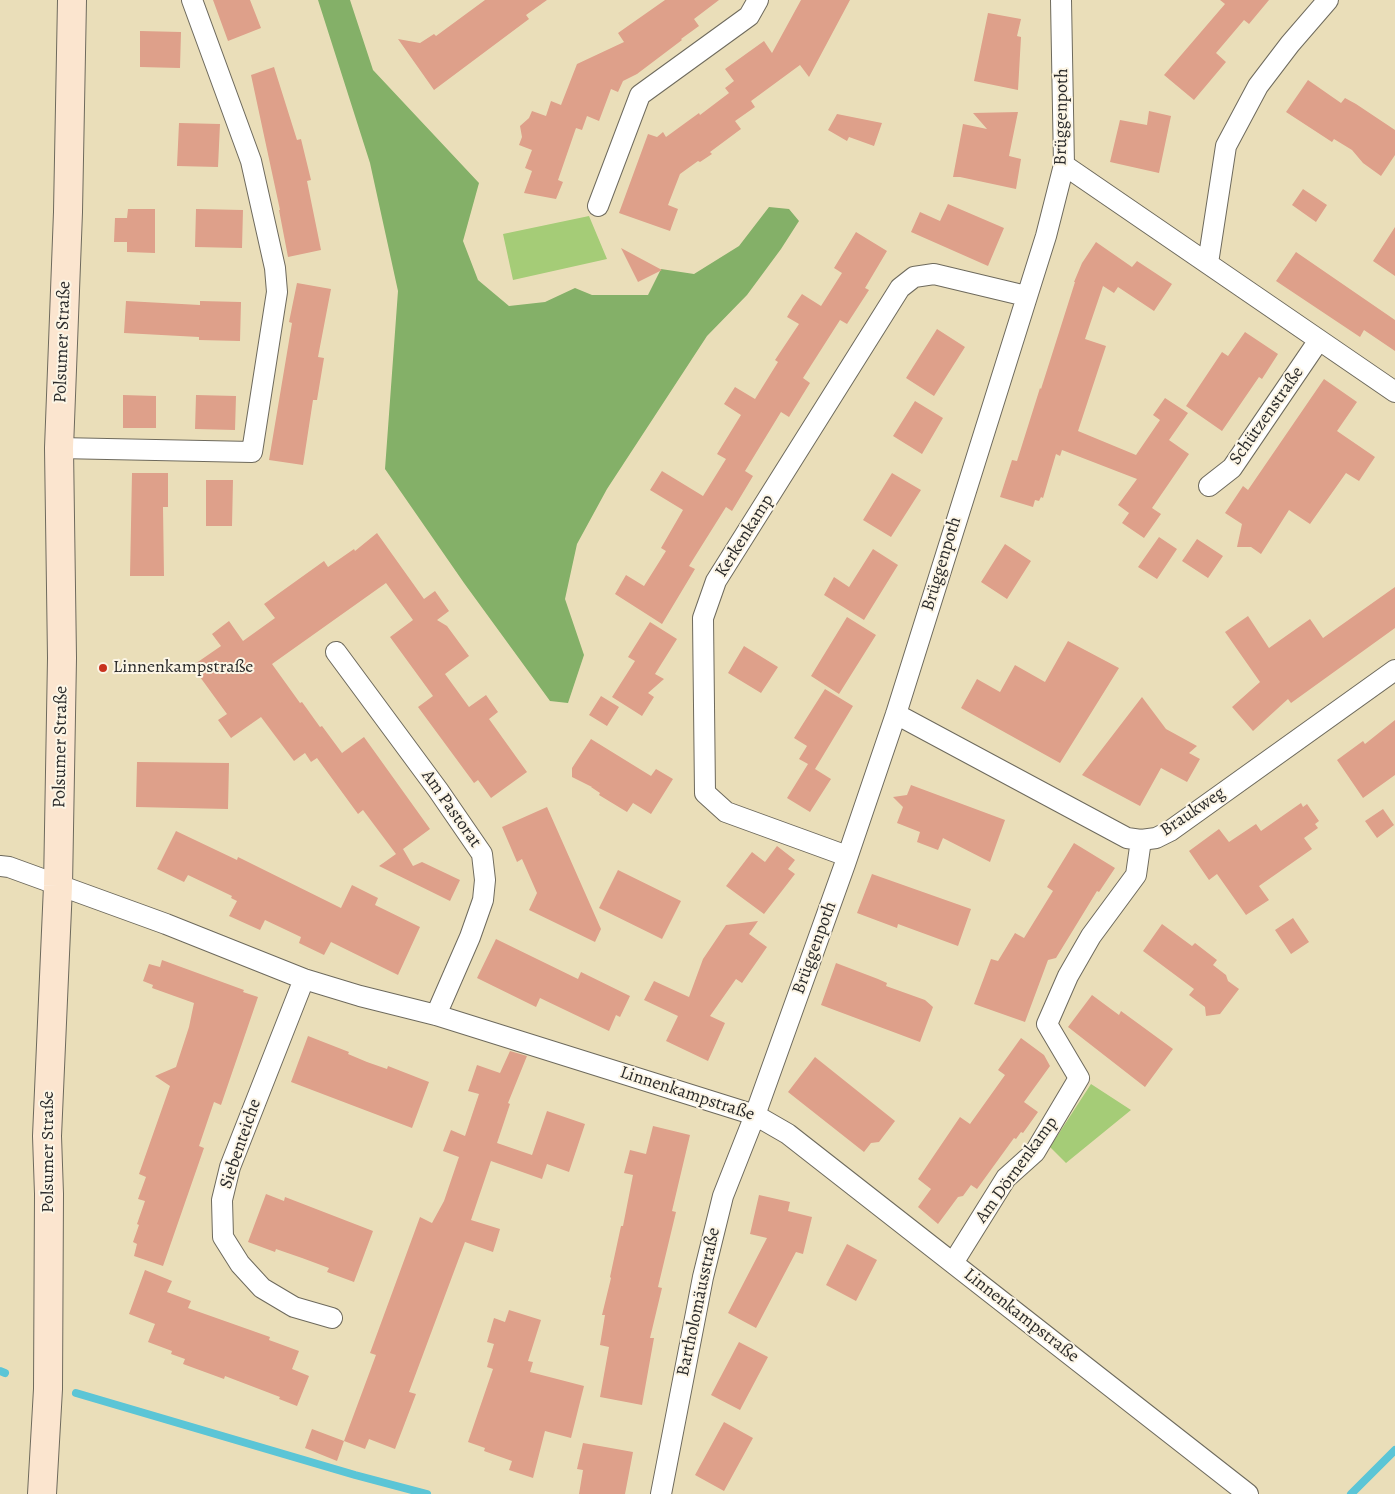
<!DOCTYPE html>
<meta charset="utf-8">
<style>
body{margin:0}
canvas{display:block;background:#eadeb9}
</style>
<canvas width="1395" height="1494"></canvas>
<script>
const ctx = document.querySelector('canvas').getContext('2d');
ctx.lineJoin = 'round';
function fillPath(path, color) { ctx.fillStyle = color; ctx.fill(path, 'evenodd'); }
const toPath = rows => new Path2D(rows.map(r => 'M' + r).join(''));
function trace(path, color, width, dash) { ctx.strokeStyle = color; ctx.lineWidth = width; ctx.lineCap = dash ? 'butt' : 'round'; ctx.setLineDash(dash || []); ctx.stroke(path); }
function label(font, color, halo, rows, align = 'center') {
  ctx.font = font + ' Alegreya,serif'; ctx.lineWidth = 4; ctx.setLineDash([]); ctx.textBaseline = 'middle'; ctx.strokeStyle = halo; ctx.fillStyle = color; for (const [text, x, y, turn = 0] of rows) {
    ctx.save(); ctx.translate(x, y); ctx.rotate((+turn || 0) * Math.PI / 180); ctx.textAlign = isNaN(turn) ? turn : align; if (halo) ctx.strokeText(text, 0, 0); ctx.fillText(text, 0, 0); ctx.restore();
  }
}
fillPath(toPath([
 [589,216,607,259,513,280,503,234],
 [1091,1084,1131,1110,1066,1163,1050,1147]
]), '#a5cc77');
fillPath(toPath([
 [318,0,350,0,373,70,479,183,463,241,478,280,509,306,545,302,575,288,592,295,648,295,661,269,694,274,739,246,769,207,789,209,799,221,781,249,747,295,707,336,607,489,577,544,565,599,584,655,568,703,550,701,464,583,385,469,398,291,370,163]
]), '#84b068');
trace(toPath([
 [0,1371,5,1373],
 [76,1393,355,1475,427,1494],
 [1351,1494,1395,1450]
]), '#5bc5d6', 8);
fillPath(toPath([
 [213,0,250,0,261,28,228,41],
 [485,0,547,0,526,15,529,19,434,90,398,39,420,43,434,34,436,36],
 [665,0,719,0,694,19,699,26,681,39,682,40,637,74,623,81,618,92,611,89,599,121,587,116,582,130,576,128,558,180,563,182,556,199,524,193,532,171,525,168,532,150,519,145,522,137,520,126,529,118,532,111,546,116,551,101,561,105,577,64,624,42,618,33],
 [801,0,850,0,809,77,800,65,751,101,755,107,735,121,741,129,710,152,712,154,700,162,698,161,680,174,668,205,678,209,670,231,619,213,648,134,657,137,663,132,666,137,699,113,700,115,729,93,725,88,734,81,725,69,764,41,772,53],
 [1220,0,1269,0,1249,24,1244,20,1216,53,1226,62,1194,100,1164,75,1225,4],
 [988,13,1021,19,1017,36,1021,37,1018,90,974,81],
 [140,31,181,32,180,68,140,67],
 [274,67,297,140,301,139,311,180,307,181,321,250,288,257,279,210,280,210,251,75],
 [1308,80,1341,103,1345,98,1356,104,1395,130,1395,155,1381,176,1363,163,1352,150,1334,139,1332,142,1286,112],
 [1149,111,1171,116,1159,173,1110,162,1120,120,1147,125],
 [1018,112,1009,156,1021,159,1016,189,960,177,953,177,963,124,987,129,973,113],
 [837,114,882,123,874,146,849,137,847,141,828,130],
 [179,123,220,124,218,167,177,166],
 [1303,189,1327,205,1316,222,1292,205],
 [948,204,1004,228,988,266,911,232,920,212,940,221],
 [128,209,155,209,155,253,127,252,127,242,114,242,115,218,127,218],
 [196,209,243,210,242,248,195,247],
 [1395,227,1395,276,1373,261],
 [856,232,887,251,865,288,869,290,847,324,840,320,803,378,810,383,789,417,781,412,745,471,753,476,732,511,726,507,689,566,695,569,662,624,615,594,626,575,644,586,666,551,661,548,683,510,650,490,662,471,703,496,726,459,717,454,741,415,724,404,735,387,755,399,778,362,775,360,799,324,787,317,793,307,802,294,821,306,842,273,834,268],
 [1096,242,1132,267,1137,261,1172,284,1154,311,1118,287,1114,293,1103,286,1085,339,1106,346,1078,431,1136,455,1160,420,1153,415,1165,398,1188,413,1169,440,1189,454,1152,508,1161,514,1144,538,1122,523,1129,513,1118,505,1137,479,1062,450,1060,456,1056,454,1043,498,1041,497,1039,501,1035,500,1033,507,1000,497,1012,460,1017,461,1040,388,1041,389,1075,282,1074,282,1082,263],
 [621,248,662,270,638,282],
 [1296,252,1395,320,1395,351,1364,330,1360,337,1276,281],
 [297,283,331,289,318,357,324,358,317,400,313,400,303,465,269,460,292,323,289,322],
 [126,301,200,305,200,301,241,302,240,341,199,340,199,337,124,333],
 [937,329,965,347,934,396,906,378],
 [1245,332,1278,354,1262,379,1259,377,1222,431,1186,406,1222,352,1228,356],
 [1324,379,1357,402,1337,431,1375,457,1359,481,1346,473,1310,524,1289,510,1261,554,1251,547,1237,547,1242,524,1225,513,1243,486,1248,490],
 [123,395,156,396,156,428,123,428],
 [196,395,236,396,235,430,195,429],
 [915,401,943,418,922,454,893,436],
 [132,473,168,473,168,507,163,507,164,576,130,576],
 [892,473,921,490,891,537,863,520],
 [206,480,233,480,232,526,206,526],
 [377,533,424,599,435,591,449,611,437,620,447,626,469,656,445,674,469,707,486,695,498,712,489,719,527,772,491,798,478,780,474,783,418,707,433,696,390,637,413,620,386,583,272,664,300,703,302,702,320,727,322,726,342,753,364,737,430,829,403,849,413,866,422,862,460,880,450,901,379,866,396,854,363,810,358,814,317,758,311,762,305,753,294,761,261,717,231,738,218,720,227,714,192,666,221,646,212,634,229,621,243,641,275,618,264,604,324,561,328,567,354,549,355,551],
 [1159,537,1177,549,1157,579,1138,567],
 [1197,539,1223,556,1208,578,1182,561],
 [1005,544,1031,561,1007,599,981,582],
 [873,549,898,565,864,620,824,595,834,577,849,587],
 [1395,587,1395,628,1291,703,1288,699,1253,731,1232,707,1260,682,1225,632,1248,616,1269,648,1310,619,1323,638],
 [847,617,876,635,839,694,811,676],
 [650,622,677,639,655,674,664,679,648,693,654,697,642,716,612,697,635,661,628,657],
 [1068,641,1119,668,1060,763,961,708,977,679,1000,692,1015,665,1045,682],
 [744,646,778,667,761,693,728,673],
 [825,689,853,706,815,769,831,779,810,812,787,798,808,764,799,759,807,746,794,738],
 [601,696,619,707,607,726,589,715],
 [1142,697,1166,729,1197,746,1189,753,1200,759,1187,782,1161,768,1140,806,1082,775],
 [1395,720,1395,775,1363,798,1337,760,1363,741,1365,744],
 [591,739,651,776,656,769,673,779,651,814,633,803,627,812,599,795,600,793,591,787,592,787,572,777,572,768],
 [137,762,229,763,228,809,136,807],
 [911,785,1005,820,990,862,943,838,938,850,917,842,920,832,897,823,903,807,893,797,907,795],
 [1301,803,1303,807,1307,804,1319,821,1315,824,1318,828,1304,838,1312,849,1259,886,1269,900,1246,915,1217,874,1209,880,1189,851,1219,829,1229,842,1256,824,1261,831],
 [547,807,601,929,595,942,529,910,537,893,522,859,517,862,502,827],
 [1383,809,1394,825,1377,838,1365,821],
 [176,831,237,860,238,857,341,908,352,885,378,898,375,905,420,927,398,975,331,942,324,955,299,943,301,937,265,920,260,930,229,916,237,901,231,898,232,896,188,875,184,882,157,869],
 [1074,843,1115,868,1099,892,1097,891,1056,958,1048,960,1025,1022,974,1004,991,959,998,961,1015,933,1024,938,1053,891,1047,887],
 [777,846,795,860,788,869,795,874,764,914,726,886,752,852,765,862],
 [618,870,681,901,662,939,599,908],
 [872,874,971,909,958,946,898,924,897,928,857,913],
 [1293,918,1309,942,1291,954,1275,930],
 [758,921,749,934,767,947,742,983,736,979,710,1016,725,1023,708,1061,666,1041,678,1016,644,1000,654,981,689,997,703,959,726,925],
 [1162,924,1192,946,1195,943,1217,960,1213,965,1226,975,1228,981,1239,989,1220,1014,1206,1016,1205,1007,1189,995,1194,989,1143,951],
 [496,939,578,979,581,972,630,996,620,1017,616,1015,609,1031,540,998,536,1007,477,978],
 [162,960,244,990,243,992,258,997,221,1105,214,1102,199,1146,204,1148,163,1266,134,1256,137,1244,133,1242,139,1225,137,1224,145,1201,138,1199,146,1177,139,1174,170,1086,155,1076,176,1067,189,1027,194,1003,152,988,153,985,143,981,149,964,160,967],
 [836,963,878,979,887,983,886,986,925,1000,933,1007,920,1042,821,1005],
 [1092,995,1119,1015,1121,1011,1173,1049,1145,1087,1068,1027],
 [308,1036,349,1052,348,1054,367,1062,387,1069,388,1066,429,1082,412,1128,291,1082],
 [1021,1038,1044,1055,1050,1066,1024,1102,1038,1112,1023,1133,1021,1132,1016,1139,1014,1138,977,1189,971,1185,963,1196,958,1197,938,1224,918,1207,931,1189,918,1179,960,1117,970,1124,1005,1075,998,1070],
 [510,1051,527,1056,508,1103,510,1104,497,1143,532,1155,547,1111,585,1124,569,1172,547,1164,542,1179,491,1161,471,1220,500,1229,493,1252,465,1242,409,1392,416,1394,395,1449,369,1439,365,1449,344,1441,337,1461,305,1448,312,1429,344,1441,376,1355,370,1353,420,1217,432,1223,444,1201,459,1157,443,1151,451,1130,465,1136,479,1094,468,1091,477,1065,500,1073],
 [815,1057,895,1121,879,1142,871,1143,864,1152,788,1092],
 [653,1126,690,1135,672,1211,676,1212,658,1287,662,1288,650,1338,654,1338,642,1405,600,1397,609,1347,600,1345,605,1315,602,1315,611,1278,610,1277,621,1226,623,1226,633,1175,624,1173,630,1150,646,1154],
 [266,1194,284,1201,285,1197,373,1231,354,1282,327,1272,329,1268,302,1258,276,1249,275,1252,248,1242],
 [759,1195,790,1202,788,1211,812,1217,803,1254,796,1252,756,1328,728,1313,767,1238,750,1234],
 [847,1244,877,1260,856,1301,826,1285],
 [145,1270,172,1281,167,1292,191,1301,188,1308,270,1337,269,1340,299,1351,292,1369,309,1376,297,1406,279,1399,280,1397,225,1376,224,1379,183,1364,185,1359,171,1354,172,1351,148,1342,155,1324,129,1314],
 [509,1310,541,1320,528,1361,533,1362,530,1372,584,1386,571,1438,545,1431,533,1478,509,1470,512,1461,484,1451,485,1448,468,1442,493,1369,487,1367,494,1344,487,1342,494,1318,505,1322],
 [739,1342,768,1357,740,1410,711,1395],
 [724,1422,753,1438,724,1491,695,1475],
 [583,1443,633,1452,625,1494,579,1494,583,1470,577,1469]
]), '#dea08a');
const minor = toPath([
 [1064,165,1395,392],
 [598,206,640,95,749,16,758,0],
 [1208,263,1226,146,1258,86,1290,44,1328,0],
 [59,448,252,452,277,292,275,268,251,161,192,0],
 [1209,486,1232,468,1319,340],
 [336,652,438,790,482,854,485,880,483,900,470,937,436,1015],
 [896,714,1127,838,1141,840,1156,838,1170,831,1395,670],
 [847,856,726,812,705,793,703,618,716,581,900,288,914,277,934,274,1026,296],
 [0,866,9,867,166,924,304,979,360,996,436,1015,755,1115,788,1134,1248,1494],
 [304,979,230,1167,222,1200,223,1237,240,1264,262,1288,294,1307,332,1318],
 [953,1263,1006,1178,1035,1152,1079,1078,1047,1024,1068,976,1091,936,1136,875,1141,840],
 [661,1494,703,1277,723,1196,755,1115,845,864,896,714,1046,236,1064,165,1061,0]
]);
const secondary = toPath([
 [42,1494,48,1389,49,1194,47,1136,58,886,62,658,59,448,68,212,72,0]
]);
trace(minor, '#6e6a5d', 22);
trace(secondary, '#6e6a5d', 30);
trace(minor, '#fff', 20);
trace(secondary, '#fbe5cf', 28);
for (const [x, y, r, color] of [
 [103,668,5,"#c8321e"]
]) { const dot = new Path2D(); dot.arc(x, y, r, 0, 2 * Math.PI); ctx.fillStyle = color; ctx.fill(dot); trace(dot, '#fcf5e5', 2); }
label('18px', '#2b2b2b', '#fcf5e5', [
 ["Brüggenpoth",1062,117,-89],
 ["Polsumer Straße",63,342,-88],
 ["Schützenstraße",1267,416,-55],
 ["Kerkenkamp",745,536,-58],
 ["Brüggenpoth",942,564,-73],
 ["Polsumer Straße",61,747,-89],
 ["Am Pastorat",451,809,55],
 ["Braukweg",1193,812,-34],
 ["Brüggenpoth",815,948,-70],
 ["Linnenkampstraße",687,1094,18],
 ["Siebenteiche",241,1144,-71],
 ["Polsumer Straße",49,1152,-90],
 ["Am Dörnenkamp",1017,1170,-54],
 ["Bartholomäusstraße",699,1302,-78],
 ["Linnenkampstraße",1021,1316,38]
]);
label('18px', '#2b2b2b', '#fcf5e5', [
 ["Linnenkampstraße",113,668]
], 'left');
</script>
